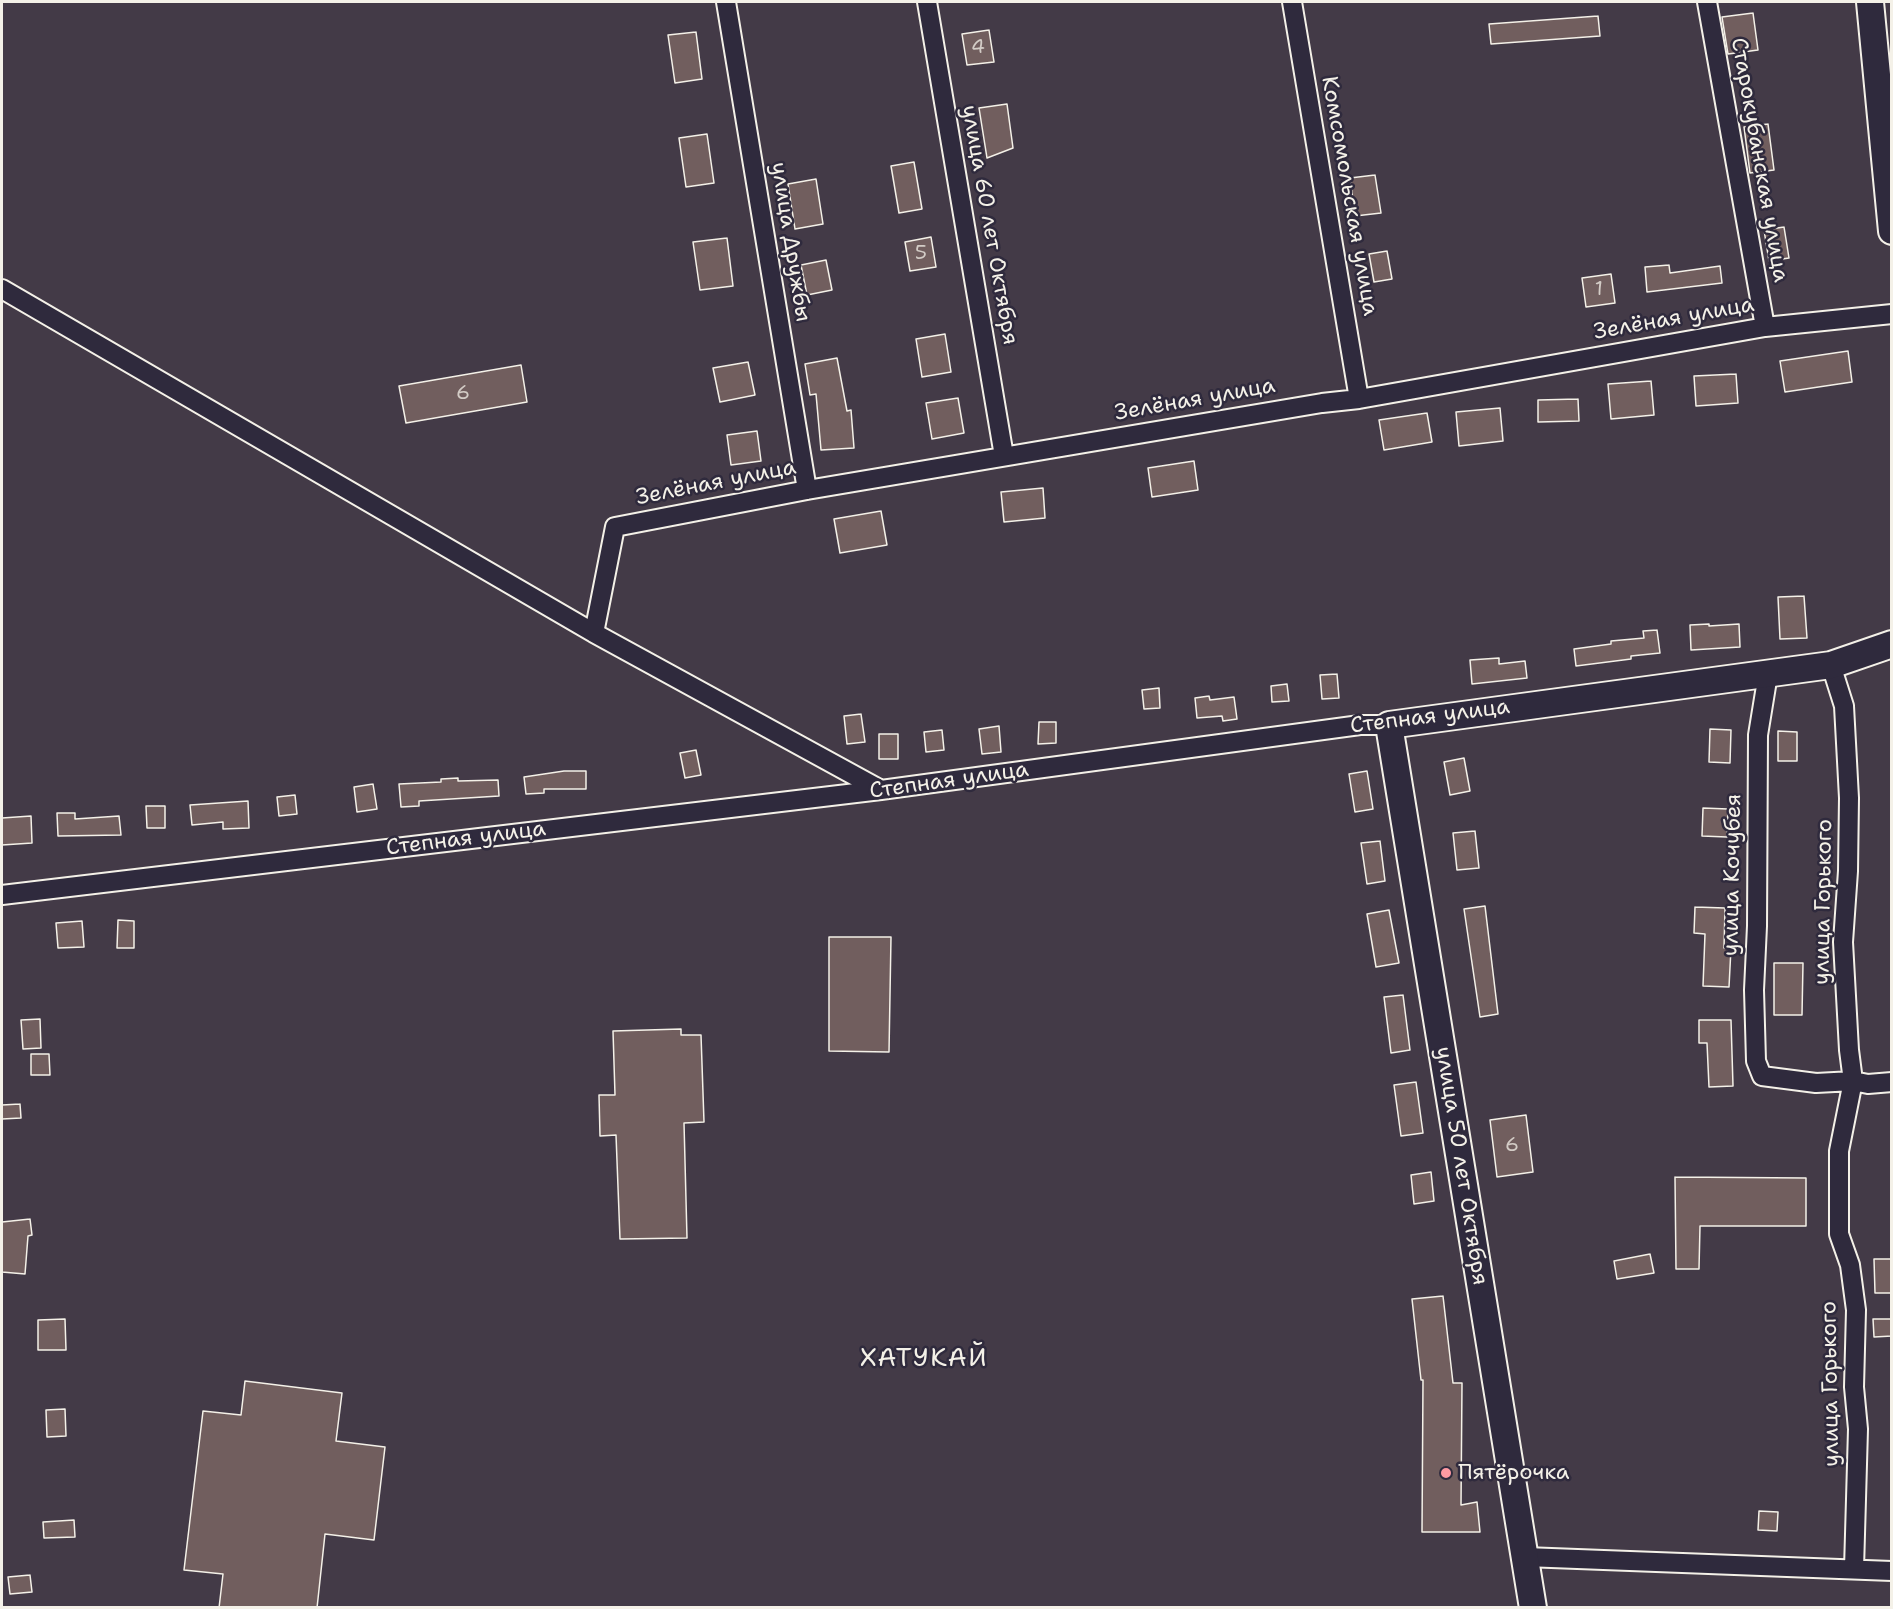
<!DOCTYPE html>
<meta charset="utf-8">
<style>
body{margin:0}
#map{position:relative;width:1893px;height:1609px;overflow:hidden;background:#433a47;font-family:"Shantell Sans",sans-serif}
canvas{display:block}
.frame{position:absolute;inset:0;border:3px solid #f4f1e8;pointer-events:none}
</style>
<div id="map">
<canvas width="1893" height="1609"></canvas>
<div class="frame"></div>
</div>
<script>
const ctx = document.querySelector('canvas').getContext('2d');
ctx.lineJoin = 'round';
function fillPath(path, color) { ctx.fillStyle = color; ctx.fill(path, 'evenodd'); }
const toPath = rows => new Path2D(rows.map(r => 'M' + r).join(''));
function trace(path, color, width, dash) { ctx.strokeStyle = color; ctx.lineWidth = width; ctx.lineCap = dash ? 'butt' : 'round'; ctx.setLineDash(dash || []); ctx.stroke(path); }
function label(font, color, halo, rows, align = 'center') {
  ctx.font = font + ' "Shantell Sans",sans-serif'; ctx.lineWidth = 5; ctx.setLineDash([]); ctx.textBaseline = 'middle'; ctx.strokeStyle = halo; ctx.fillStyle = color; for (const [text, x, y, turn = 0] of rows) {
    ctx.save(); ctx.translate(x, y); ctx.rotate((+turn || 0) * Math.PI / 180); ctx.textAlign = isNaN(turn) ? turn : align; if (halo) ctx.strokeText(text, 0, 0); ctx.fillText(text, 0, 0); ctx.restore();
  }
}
const building = toPath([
 [1753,13,1758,50,1728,54,1722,17,1753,13],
 [1598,16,1600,36,1491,44,1489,24,1598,16],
 [989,30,994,62,967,65,962,34,989,30],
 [696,32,702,79,675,83,668,35,696,32],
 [1007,104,1013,148,987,158,979,108,1007,104],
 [1768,124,1774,170,1750,173,1744,127,1768,124],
 [707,134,714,183,686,187,679,138,707,134],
 [914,162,922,209,899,213,891,166,914,162],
 [1375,175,1381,213,1355,216,1350,178,1375,175],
 [816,179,823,224,795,229,788,184,816,179],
 [1784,227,1789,258,1769,261,1764,230,1784,227],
 [931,237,936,267,910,271,905,242,931,237],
 [727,238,733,286,700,290,693,242,727,238],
 [1387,251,1392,279,1374,282,1369,254,1387,251],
 [826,260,832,290,807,295,801,265,826,260],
 [1669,265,1670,273,1720,266,1722,283,1647,292,1645,267,1669,265],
 [1611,274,1615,303,1586,307,1582,278,1611,274],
 [945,334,951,372,922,377,916,339,945,334],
 [1848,351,1852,382,1785,392,1780,361,1848,351],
 [837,358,847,411,851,410,854,448,821,450,816,394,810,395,805,364,837,358],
 [748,362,755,395,720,402,713,368,748,362],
 [521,365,527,402,406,423,399,386,521,365],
 [1736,374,1738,403,1696,406,1694,376,1736,374],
 [1651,381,1654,415,1611,419,1608,384,1651,381],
 [958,398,964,433,932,439,926,403,958,398],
 [1578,399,1579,421,1538,422,1538,400,1578,399],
 [1500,408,1503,441,1459,446,1456,412,1500,408],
 [1427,413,1432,442,1384,450,1379,420,1427,413],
 [757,431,761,461,731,465,727,435,757,431],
 [1194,461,1198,490,1152,497,1148,468,1194,461],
 [1043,488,1045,518,1004,522,1001,492,1043,488],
 [881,511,887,545,840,553,834,519,881,511],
 [1804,596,1807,638,1780,639,1778,597,1804,596],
 [1709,624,1709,626,1739,624,1740,647,1691,650,1690,625,1709,624],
 [1657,630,1660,653,1631,656,1631,659,1576,666,1574,649,1611,644,1611,641,1644,638,1643,631,1657,630],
 [1499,658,1499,664,1525,661,1527,678,1472,684,1470,660,1499,658],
 [1337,674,1339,698,1322,699,1320,675,1337,674],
 [1287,684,1289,701,1272,702,1271,686,1287,684],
 [1159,688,1160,708,1144,709,1142,690,1159,688],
 [1209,696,1210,700,1234,697,1237,719,1223,721,1222,716,1197,718,1195,698,1209,696],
 [861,714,865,742,847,744,844,716,861,714],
 [1039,722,1056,722,1056,743,1038,744,1039,722],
 [999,726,1001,752,982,754,979,729,999,726],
 [1710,729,1731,730,1730,763,1709,762,1710,729],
 [942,730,944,750,926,752,924,732,942,730],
 [1778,731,1797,732,1797,761,1778,761,1778,731],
 [879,734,898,734,898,759,879,759,879,734],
 [696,750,701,775,685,778,680,753,696,750],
 [1464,758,1470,791,1450,795,1444,762,1464,758],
 [564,771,586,771,586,789,544,789,544,793,526,794,524,777,564,771],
 [1367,771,1373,809,1355,812,1349,774,1367,771],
 [458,778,458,781,498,780,499,796,419,801,419,806,401,807,399,784,441,782,441,779,458,778],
 [373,784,377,809,357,812,354,787,373,784],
 [295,795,297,814,279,816,277,797,295,795],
 [248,801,249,828,223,829,223,822,192,825,190,805,248,801],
 [146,806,165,806,165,828,147,828,146,806],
 [1703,808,1728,809,1727,837,1702,836,1703,808],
 [57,813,75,813,75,819,119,816,121,835,58,836,57,813],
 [31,816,32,843,2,845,2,818,31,816],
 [1475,831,1479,868,1457,870,1453,833,1475,831],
 [1380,841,1385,881,1367,884,1361,843,1380,841],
 [1485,906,1498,1014,1480,1017,1464,909,1485,906],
 [1695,907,1725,908,1724,948,1731,948,1729,987,1703,986,1705,934,1694,933,1695,907],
 [1389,910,1399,963,1376,967,1367,914,1389,910],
 [118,920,134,921,134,948,117,948,118,920],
 [82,921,84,947,58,948,56,923,82,921],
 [829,937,891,937,889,1052,829,1051,829,937],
 [1774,963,1803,963,1802,1015,1774,1015,1774,963],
 [1403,995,1410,1050,1391,1053,1384,997,1403,995],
 [40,1019,41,1048,23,1049,21,1020,40,1019],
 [1699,1020,1731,1020,1733,1086,1709,1087,1707,1043,1699,1043,1699,1020],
 [681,1029,681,1035,701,1035,704,1122,684,1123,687,1238,620,1239,616,1135,600,1136,599,1095,615,1095,613,1031,681,1029],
 [31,1054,49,1054,50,1075,31,1075,31,1054],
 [1416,1082,1423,1133,1401,1136,1394,1085,1416,1082],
 [20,1104,21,1118,2,1119,2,1105,20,1104],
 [1526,1115,1533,1172,1497,1177,1490,1120,1526,1115],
 [1431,1172,1434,1201,1414,1204,1411,1175,1431,1172],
 [1675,1177,1806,1178,1806,1226,1700,1226,1699,1269,1676,1269,1675,1177],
 [30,1219,32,1235,28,1236,25,1274,2,1272,2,1222,30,1219],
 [1650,1254,1654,1273,1617,1279,1614,1261,1650,1254],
 [1874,1259,1892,1259,1892,1293,1875,1293,1874,1259],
 [1443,1296,1453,1383,1462,1383,1461,1505,1477,1502,1480,1532,1422,1532,1423,1380,1421,1380,1412,1299,1443,1296],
 [65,1319,66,1350,38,1350,38,1320,65,1319],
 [1873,1319,1892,1319,1892,1336,1874,1337,1873,1319],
 [245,1381,342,1393,336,1441,385,1447,374,1540,325,1534,317,1608,219,1608,223,1574,184,1570,203,1411,241,1415,245,1381],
 [65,1409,66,1436,47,1437,46,1410,65,1409],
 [1759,1511,1778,1512,1777,1531,1758,1530,1759,1511],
 [74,1520,75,1537,44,1538,43,1522,74,1520],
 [30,1575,32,1592,10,1594,8,1577,30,1575]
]);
fillPath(building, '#715e5e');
trace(building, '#f4f1e8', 1.5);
const street = toPath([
 [726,2,807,490],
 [927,2,1004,456],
 [1292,2,1359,399],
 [1707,2,1765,327],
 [2,289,594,633,881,790],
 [594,633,615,527,807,490,1322,403,1359,399,1765,327,1892,314],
 [1831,665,1844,706,1849,798,1848,871,1843,942,1849,1050,1853,1081,1839,1151,1839,1234,1850,1265,1856,1310,1854,1387,1858,1429,1854,1569],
 [1768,674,1758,735,1757,926,1754,990,1756,1061,1762,1076,1816,1083,1853,1081,1868,1084,1892,1082],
 [2,895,881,790,1360,725,1389,725],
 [1525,1557,1892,1571]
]);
const secondary = toPath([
 [1870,2,1892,231],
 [1533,1608,1389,725,1831,665,1892,644]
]);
trace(street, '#f4f1e8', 22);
trace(secondary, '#f4f1e8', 30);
trace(street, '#2f2a3d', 18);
trace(secondary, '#2f2a3d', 26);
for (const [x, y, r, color] of [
 [1446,1473,6,"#ff9aa2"]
]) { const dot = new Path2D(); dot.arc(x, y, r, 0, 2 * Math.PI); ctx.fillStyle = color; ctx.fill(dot); trace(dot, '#2f2a3d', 2); }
label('20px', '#d3ccc6', null, [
 ["4",978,48],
 ["5",921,254],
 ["1",1599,290],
 ["6",463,394],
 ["6",1512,1146]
]);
label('22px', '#f4f1e8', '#2f2a3d', [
 ["Старокубанская улица",1759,160,80],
 ["Комсомольская улица",1349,196,80],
 ["улица 60 лет Октября",989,225,80],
 ["улица Дружбы",790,242,81],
 ["Зелёная улица",1674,319,-10],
 ["Зелёная улица",1195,400,-10],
 ["Зелёная улица",716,483,-11],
 ["Степная улица",1430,717,-7],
 ["Степная улица",949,781,-8],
 ["Степная улица",466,839,-7],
 ["улица Кочубея",1733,875,-89],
 ["улица Горького",1824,902,-89],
 ["улица 50 лет Октября",1461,1166,81],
 ["улица Горького",1831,1384,-91]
]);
label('22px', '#f4f1e8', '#2f2a3d', [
 ["Пятёрочка",1458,1473]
], 'left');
ctx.letterSpacing = '1.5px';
label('26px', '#f4f1e8', '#2f2a3d', [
 ["ХАТУКАЙ",924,1359]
]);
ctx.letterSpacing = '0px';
</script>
